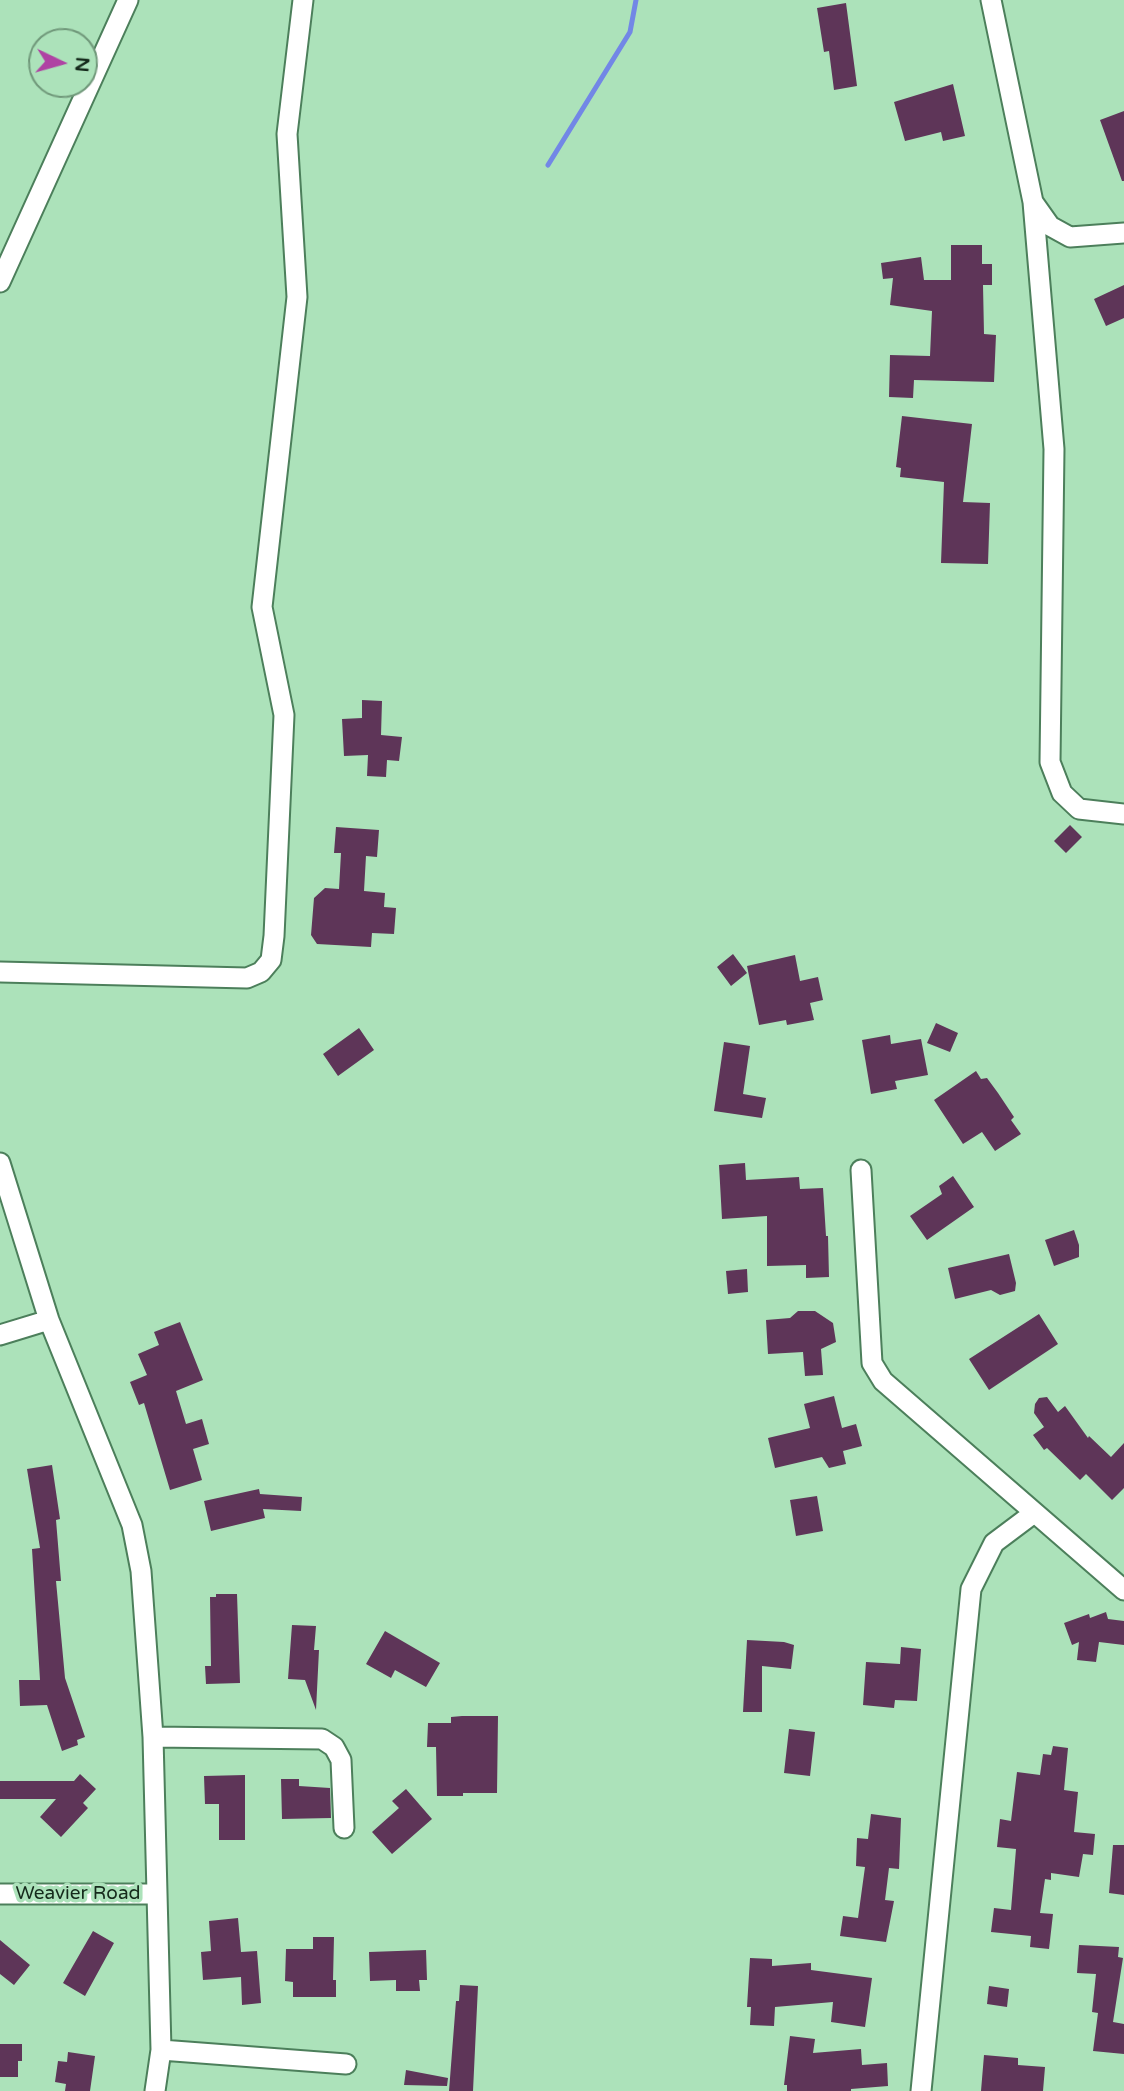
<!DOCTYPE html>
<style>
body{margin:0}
#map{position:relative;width:1124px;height:2091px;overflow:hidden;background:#ace2ba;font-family:"Varela Round",sans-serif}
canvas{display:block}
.north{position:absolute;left:28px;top:28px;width:70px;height:70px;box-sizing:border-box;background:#ace2ba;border:2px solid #70987a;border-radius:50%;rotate:95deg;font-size:19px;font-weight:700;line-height:28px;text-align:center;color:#152a1b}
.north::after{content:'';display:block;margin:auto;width:24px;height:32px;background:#af43a3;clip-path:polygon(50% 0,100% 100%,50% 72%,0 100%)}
</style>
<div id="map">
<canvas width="1124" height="2091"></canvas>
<div class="north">N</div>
</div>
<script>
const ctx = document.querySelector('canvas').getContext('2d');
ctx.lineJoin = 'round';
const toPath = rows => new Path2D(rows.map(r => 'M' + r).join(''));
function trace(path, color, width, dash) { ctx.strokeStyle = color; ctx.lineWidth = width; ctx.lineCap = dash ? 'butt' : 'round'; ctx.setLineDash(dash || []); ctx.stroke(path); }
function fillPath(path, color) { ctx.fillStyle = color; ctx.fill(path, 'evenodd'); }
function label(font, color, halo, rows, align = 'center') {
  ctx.font = font + ' "Varela Round",sans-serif'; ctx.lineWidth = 7; ctx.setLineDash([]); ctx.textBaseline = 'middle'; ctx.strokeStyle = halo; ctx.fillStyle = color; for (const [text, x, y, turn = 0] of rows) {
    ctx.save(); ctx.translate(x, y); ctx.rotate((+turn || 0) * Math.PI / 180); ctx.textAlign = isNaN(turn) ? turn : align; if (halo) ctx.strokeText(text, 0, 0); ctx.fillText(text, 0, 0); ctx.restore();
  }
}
trace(toPath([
 [548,165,630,32,636,0]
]), '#7287e6', 5);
fillPath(toPath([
 [846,3,857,86,834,90,829,51,824,52,817,8],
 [953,84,965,136,943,141,941,132,905,141,894,102],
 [1124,111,1124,181,1122,181,1100,120],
 [951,245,982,245,982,264,992,264,992,285,983,285,984,334,996,335,994,382,914,380,913,398,889,397,890,355,930,356,932,311,890,305,893,278,883,279,881,263,921,257,924,280,951,280],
 [1124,285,1124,318,1106,326,1094,299],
 [902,416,972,424,963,502,990,503,988,564,941,563,944,482,900,477,901,468,896,467],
 [362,700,382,701,381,735,402,737,399,761,387,760,386,777,367,776,368,755,344,756,342,719,362,718],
 [1070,825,1082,837,1066,853,1054,841],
 [336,827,379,830,377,857,366,856,364,891,385,893,384,907,396,908,394,934,372,933,371,947,317,944,311,935,314,898,325,888,339,889,341,853,334,853],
 [733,954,747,973,731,986,717,967],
 [795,955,800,981,818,977,823,1000,810,1003,814,1020,787,1025,786,1020,759,1025,747,966],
 [936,1023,958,1033,950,1052,927,1043],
 [359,1028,374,1050,338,1076,323,1054],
 [890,1035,891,1044,921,1039,928,1075,895,1081,897,1089,871,1094,862,1040],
 [724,1042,750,1046,743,1094,766,1098,762,1118,714,1111],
 [976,1071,981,1079,987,1078,998,1093,1014,1117,1011,1120,1021,1134,995,1151,982,1132,963,1144,934,1100],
 [745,1163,746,1180,799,1177,800,1189,823,1188,826,1236,828,1236,829,1277,806,1278,806,1265,767,1266,767,1216,722,1219,719,1165],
 [953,1176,974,1207,927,1240,910,1216,942,1194,939,1186],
 [1074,1230,1079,1245,1079,1257,1054,1266,1045,1240],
 [1009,1254,1016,1283,1015,1291,1000,1295,991,1290,955,1299,948,1268],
 [747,1269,748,1292,728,1294,726,1271],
 [798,1311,815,1311,833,1323,836,1342,821,1349,823,1375,805,1376,803,1352,768,1354,766,1320,790,1318],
 [1039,1314,1058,1344,989,1390,969,1359],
 [180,1322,203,1380,176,1391,186,1424,202,1419,209,1444,193,1449,202,1480,170,1490,144,1403,139,1405,130,1382,147,1375,138,1354,159,1345,154,1332],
 [834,1396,842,1428,856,1424,862,1446,843,1451,846,1464,829,1468,822,1457,775,1468,768,1438,810,1428,804,1404],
 [1047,1397,1058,1412,1065,1406,1088,1438,1089,1436,1111,1457,1124,1443,1124,1488,1112,1500,1086,1474,1080,1480,1047,1448,1044,1450,1033,1435,1044,1427,1034,1413,1035,1404,1039,1398],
 [52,1465,60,1519,56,1520,61,1581,56,1581,65,1678,85,1737,77,1740,78,1745,62,1751,47,1705,20,1706,19,1680,40,1680,32,1549,40,1548,27,1469],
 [259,1489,260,1494,302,1497,301,1511,263,1509,265,1518,211,1531,204,1501],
 [817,1496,823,1531,796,1536,790,1500],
 [216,1594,237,1594,240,1683,206,1684,205,1666,211,1666,210,1597,216,1597],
 [1106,1612,1108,1619,1124,1621,1124,1645,1099,1642,1096,1662,1077,1660,1079,1642,1072,1645,1064,1623,1089,1614,1090,1618],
 [292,1625,316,1626,314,1650,319,1650,316,1710,305,1680,288,1679],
 [385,1631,440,1663,426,1687,395,1670,391,1678,366,1664],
 [747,1640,784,1642,794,1645,791,1669,762,1666,762,1712,743,1712],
 [901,1647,921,1649,917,1701,895,1700,894,1708,863,1705,866,1662,900,1664],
 [462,1716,498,1716,497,1793,463,1793,463,1796,437,1796,436,1747,427,1747,428,1723,451,1723,451,1717],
 [789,1729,815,1732,810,1776,784,1773],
 [1053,1746,1068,1748,1064,1790,1078,1792,1074,1832,1095,1834,1093,1855,1083,1854,1079,1877,1051,1873,1051,1880,1045,1879,1040,1913,1053,1914,1049,1949,1030,1947,1031,1936,991,1932,994,1908,1011,1910,1016,1849,997,1847,1000,1819,1011,1821,1017,1772,1040,1775,1043,1754,1051,1755],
 [80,1774,96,1789,83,1803,88,1808,61,1837,40,1817,56,1799,0,1799,0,1781,74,1781],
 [245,1775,245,1840,219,1840,219,1804,205,1804,204,1776],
 [281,1779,299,1779,299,1786,330,1788,331,1818,282,1819],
 [406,1789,432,1819,392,1854,372,1832,399,1808,392,1801],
 [871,1814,901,1818,899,1869,889,1868,885,1900,894,1901,886,1942,840,1936,843,1916,858,1918,865,1867,856,1866,857,1838,868,1839],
 [1113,1845,1124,1845,1124,1895,1109,1893],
 [238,1918,241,1952,257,1951,261,2003,242,2005,241,1977,203,1980,201,1952,211,1951,209,1921],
 [93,1931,114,1943,85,1996,63,1983],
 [313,1937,334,1937,333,1980,336,1980,336,1997,293,1997,293,1982,285,1981,286,1949,313,1949],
 [0,1940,30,1965,14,1985,0,1974],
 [1079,1945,1119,1947,1118,1957,1123,1958,1113,2022,1124,2024,1124,2054,1093,2051,1098,2013,1092,2012,1096,1974,1077,1973],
 [426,1950,427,1980,419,1980,420,1991,396,1991,396,1980,370,1981,369,1952],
 [750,1958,772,1959,772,1966,811,1963,811,1970,872,1978,865,2027,831,2022,833,2002,775,2007,774,2026,750,2025,751,2007,747,2007],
 [460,1985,478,1986,473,2091,449,2091,456,2001,459,2001],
 [989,1986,1009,1989,1007,2007,987,2004],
 [790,2036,815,2039,813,2053,861,2049,862,2065,887,2063,888,2086,851,2089,851,2091,787,2091,787,2085,784,2085],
 [0,2044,22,2044,22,2061,18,2061,18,2077,0,2077],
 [68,2052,95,2056,90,2091,65,2091,66,2084,55,2082,58,2061,67,2062],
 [984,2055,1018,2058,1018,2065,1045,2067,1043,2091,981,2091],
 [406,2070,448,2078,447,2086,404,2085]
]), '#5e3558');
const minor = toPath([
 [991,0,1033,202,1050,226,1070,237,1124,233],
 [1033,202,1054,449,1050,762,1062,793,1079,809,1124,814],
 [0,282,128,0],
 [0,972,247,978,261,972,271,960,274,936,284,715,262,607,297,297,287,134,303,0],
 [0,1163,49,1320,132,1525,141,1571,153,1737,161,2050,155,2091],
 [861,1170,872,1363,883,1381,1124,1590],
 [0,1335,49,1320],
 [153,1737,322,1739,334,1747,341,1760,344,1828],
 [0,1894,156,1894],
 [161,2050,346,2064],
 [921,2091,971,1589,994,1543,1034,1513]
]);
trace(minor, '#4c7f5b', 23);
trace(minor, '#fff', 19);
label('19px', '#152a1b', '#ace2ba', [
 ["Weavier Road",78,1894]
]);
</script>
